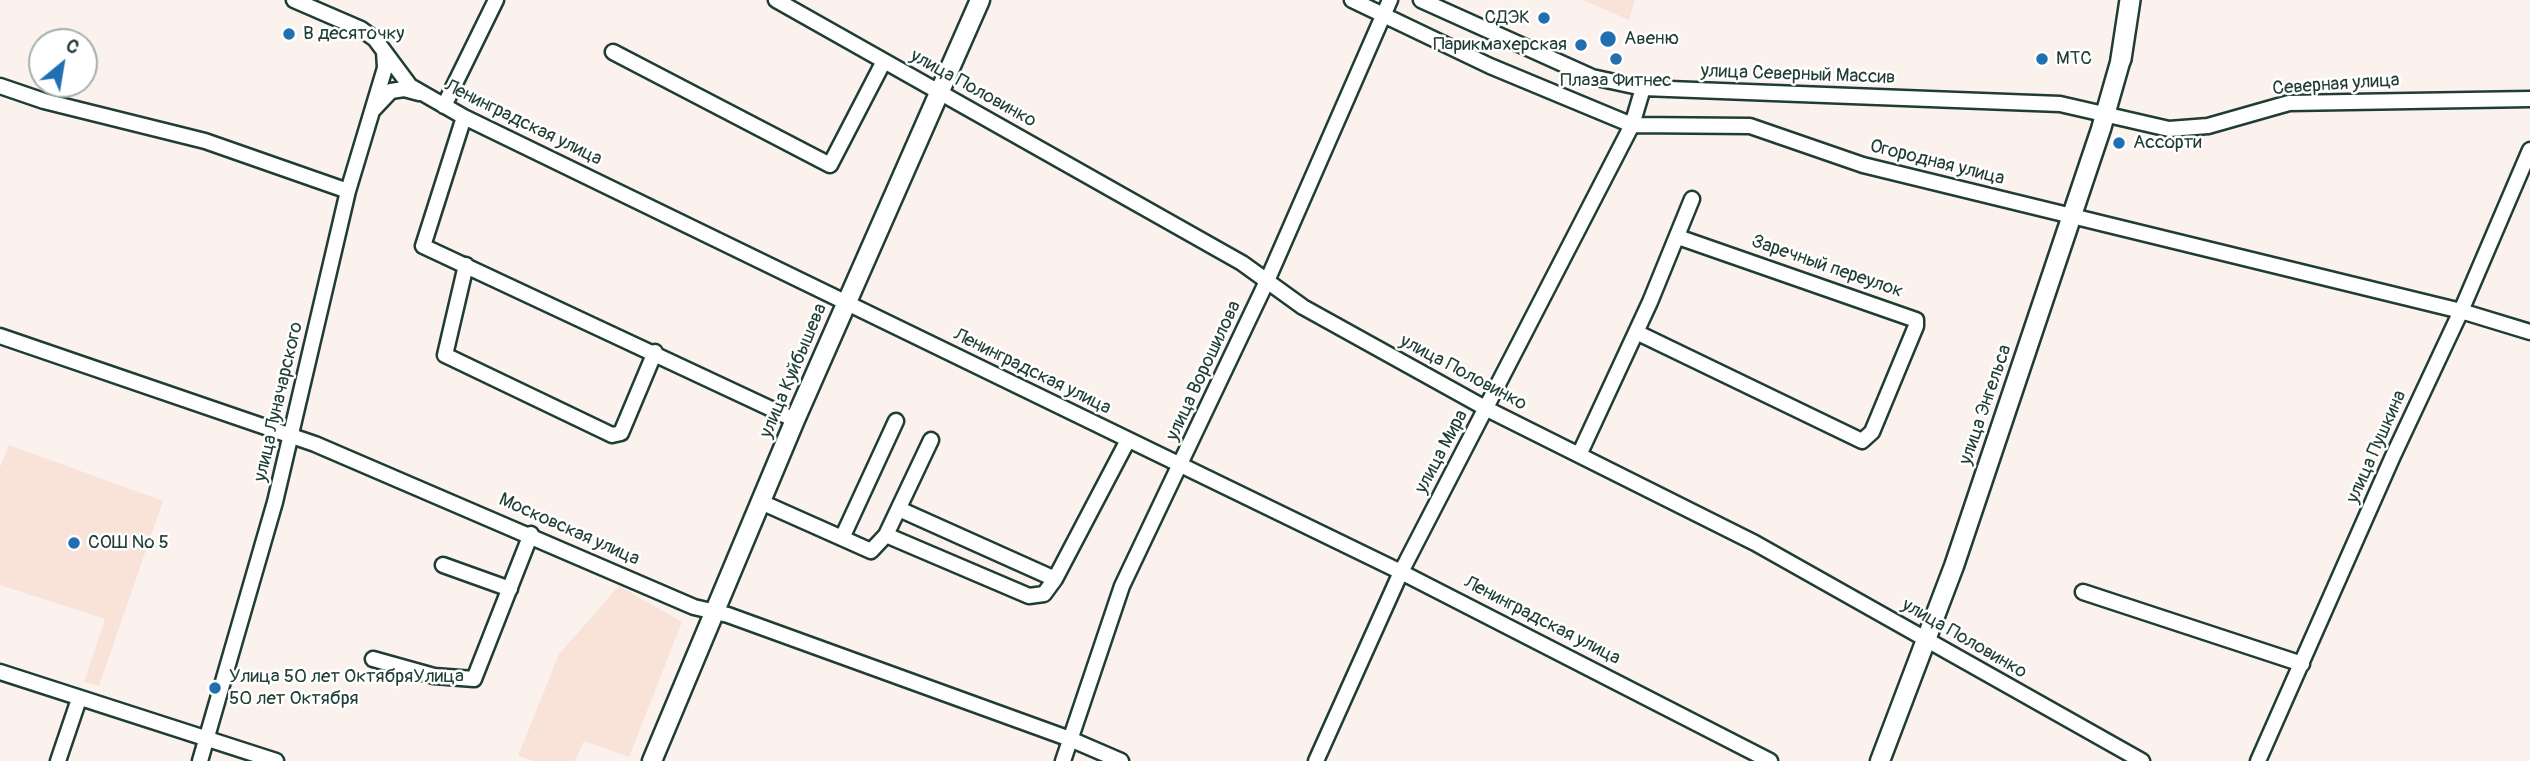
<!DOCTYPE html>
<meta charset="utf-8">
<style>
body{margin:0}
#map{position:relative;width:2530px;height:761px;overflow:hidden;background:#fcf2ed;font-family:Pangolin,sans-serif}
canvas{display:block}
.north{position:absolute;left:28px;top:28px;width:70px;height:70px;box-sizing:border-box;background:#fff;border:2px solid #a5b1ae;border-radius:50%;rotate:30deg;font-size:19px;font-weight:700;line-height:28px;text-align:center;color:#1f3d34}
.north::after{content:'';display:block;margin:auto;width:24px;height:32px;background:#1f6fb2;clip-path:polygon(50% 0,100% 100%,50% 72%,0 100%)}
</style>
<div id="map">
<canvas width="2530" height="761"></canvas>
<div class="north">С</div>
</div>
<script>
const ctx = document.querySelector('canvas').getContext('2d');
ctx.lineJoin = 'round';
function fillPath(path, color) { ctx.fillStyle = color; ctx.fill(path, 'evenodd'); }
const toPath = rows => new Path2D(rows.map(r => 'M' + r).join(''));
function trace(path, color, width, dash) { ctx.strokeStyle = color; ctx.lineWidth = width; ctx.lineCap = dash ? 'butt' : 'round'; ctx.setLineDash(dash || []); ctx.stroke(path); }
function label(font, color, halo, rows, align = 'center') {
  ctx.font = font + ' Pangolin,sans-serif'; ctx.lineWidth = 5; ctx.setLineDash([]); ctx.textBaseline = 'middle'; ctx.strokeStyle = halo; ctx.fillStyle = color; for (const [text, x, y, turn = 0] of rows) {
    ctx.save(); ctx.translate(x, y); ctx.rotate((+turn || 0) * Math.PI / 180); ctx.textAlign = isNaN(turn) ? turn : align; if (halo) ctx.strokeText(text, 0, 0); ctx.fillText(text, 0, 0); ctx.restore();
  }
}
fillPath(toPath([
 [1583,0,1635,0,1629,20],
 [9,445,163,501,99,686,84,682,105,619,0,585,0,467],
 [619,586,682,622,629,757,584,741,575,761,534,761,518,756,559,654]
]), '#f9e2d7');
const minor = toPath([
 [294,0,361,29,375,39,410,86,464,117,1401,572,1770,761],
 [776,0,1242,263,1303,307,1487,409,1755,543,2142,761],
 [1352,0,1490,66,1632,125,1750,126,1863,165,2461,311,2530,332],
 [1421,0,1592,77,1643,88,2060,104,2169,129,2208,126,2289,103,2530,99],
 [613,52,830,165,884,61],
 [0,86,44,101,205,141,348,191],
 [444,106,496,0],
 [374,109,391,91,404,89,419,93],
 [464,117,423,246,795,420],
 [466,265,445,355,612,435,621,433,655,352],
 [1636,332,1862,441,1872,432,1916,326,1916,320,1678,237],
 [0,336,315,444,694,607,728,615,1070,739,1121,761],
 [1579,455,1650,302,1692,199],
 [761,502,871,551,886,535,1029,596,1044,594,1055,579,1128,440],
 [899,509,1055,579],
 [886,535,931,440],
 [842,538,896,421],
 [443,565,510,589],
 [2083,592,2302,664],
 [373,659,434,676,474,679,531,534],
 [0,672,276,761],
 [58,761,79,699],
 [200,761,275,502,348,191,385,68,384,51],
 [1063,761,1122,586,1267,281,1390,0],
 [1316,761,1401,572,1632,125,1643,88],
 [2258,761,2393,456,2461,311,2530,150]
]);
const major = toPath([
 [652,761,795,420,980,0],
 [1880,761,1954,566,2101,129,2121,59]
]);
const highway = toPath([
 [2121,59,2130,0]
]);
trace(minor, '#1f3d34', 19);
trace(major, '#1f3d34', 23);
trace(highway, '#1f3d34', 24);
trace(minor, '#fff', 14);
trace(major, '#fff', 18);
trace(highway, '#fff', 19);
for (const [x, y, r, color] of [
 [1544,18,7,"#1f6fb2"],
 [289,34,7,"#1f6fb2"],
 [1608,39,9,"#1f6fb2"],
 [1581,45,7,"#1f6fb2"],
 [1616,59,7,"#1f6fb2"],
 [2042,59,7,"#1f6fb2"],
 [2119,143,7,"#1f6fb2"],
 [74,543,7,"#1f6fb2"],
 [215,688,7,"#1f6fb2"]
]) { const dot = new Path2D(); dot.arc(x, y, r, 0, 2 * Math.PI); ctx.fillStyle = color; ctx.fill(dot); trace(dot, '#fff', 2.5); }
label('19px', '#1f3d34', '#fff', [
 ["СДЭК",1530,18,"right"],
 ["В десяточку",303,34],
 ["Авеню",1624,39],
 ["Парикмахерская",1567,45,"right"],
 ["МТС",2056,59],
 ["Плаза Фитнес",1616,81,"center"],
 ["Ассорти",2133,143],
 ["СОШ № 5",88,543],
 ["Улица 50 лет ОктябряУлица",229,677],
 ["50 лет Октября",229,699]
], 'left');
label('19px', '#1f3d34', '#fff', [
 ["улица Северный Массив",1798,75,2],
 ["Северная улица",2336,85,-4],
 ["улица Половинко",973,89,29],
 ["Ленинградская улица",523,123,26],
 ["Огородная улица",1937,163,14],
 ["Заречный переулок",1827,267,19],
 ["улица Куйбышева",794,371,-67],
 ["улица Ворошилова",1204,371,-65],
 ["Ленинградская улица",1032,372,26],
 ["улица Половинко",1463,373,28],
 ["улица Луначарского",279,402,-77],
 ["улица Энгельса",1986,405,-71],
 ["улица Пушкина",2377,447,-66],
 ["улица Мира",1442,452,-62],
 ["Московская улица",569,530,24],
 ["Ленинградская улица",1542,621,27],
 ["улица Половинко",1964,639,30]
]);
</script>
